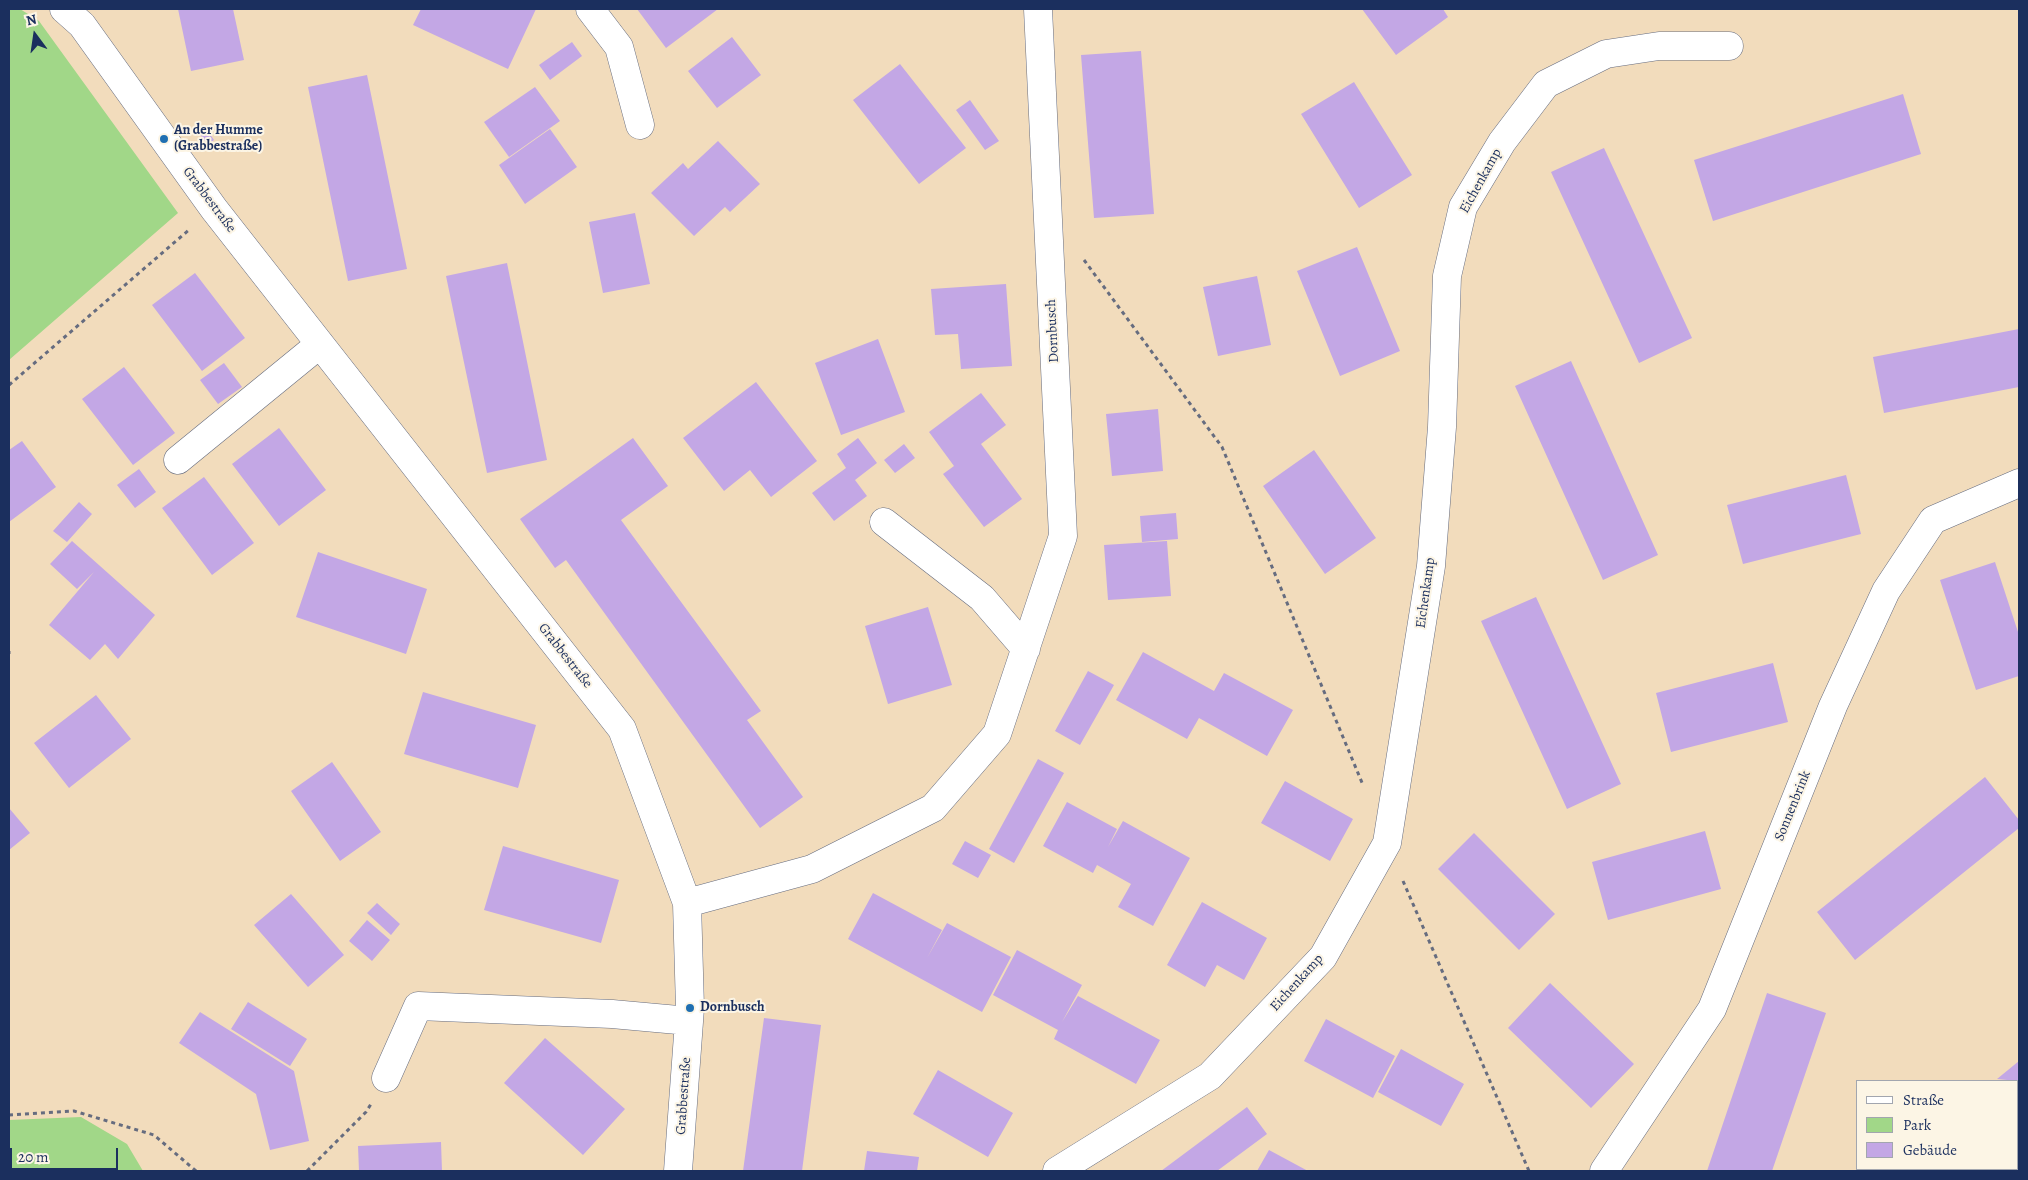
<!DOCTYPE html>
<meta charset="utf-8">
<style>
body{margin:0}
#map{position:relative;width:2028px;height:1180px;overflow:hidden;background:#f2dcbc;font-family:Alegreya,serif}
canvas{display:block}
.frame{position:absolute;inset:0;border:10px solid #1b2f5e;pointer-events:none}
.legend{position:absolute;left:1856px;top:1080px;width:162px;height:90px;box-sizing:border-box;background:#fcf5e5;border:1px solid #a2a6af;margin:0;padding:6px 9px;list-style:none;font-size:15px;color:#1b2f5e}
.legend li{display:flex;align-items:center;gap:10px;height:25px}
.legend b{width:25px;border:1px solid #a2a6af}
.north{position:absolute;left:10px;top:10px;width:50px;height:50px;-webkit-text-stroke:4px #fcf5e5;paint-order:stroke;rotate:346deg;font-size:14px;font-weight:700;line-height:20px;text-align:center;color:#1b2f5e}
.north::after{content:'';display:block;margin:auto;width:18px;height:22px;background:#1b2f5e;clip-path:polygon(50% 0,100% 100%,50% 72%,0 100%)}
.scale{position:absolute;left:10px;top:1148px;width:108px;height:22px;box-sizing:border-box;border:2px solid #1b2f5e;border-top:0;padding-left:6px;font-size:15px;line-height:18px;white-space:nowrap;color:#1b2f5e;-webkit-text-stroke:4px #fcf5e5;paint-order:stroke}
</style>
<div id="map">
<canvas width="2028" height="1180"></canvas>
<div class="frame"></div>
<ul class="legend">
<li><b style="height:6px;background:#fff"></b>Straße</li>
<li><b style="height:14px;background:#a1d788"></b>Park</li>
<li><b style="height:14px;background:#c3a7e5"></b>Gebäude</li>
</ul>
<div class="north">N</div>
<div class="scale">20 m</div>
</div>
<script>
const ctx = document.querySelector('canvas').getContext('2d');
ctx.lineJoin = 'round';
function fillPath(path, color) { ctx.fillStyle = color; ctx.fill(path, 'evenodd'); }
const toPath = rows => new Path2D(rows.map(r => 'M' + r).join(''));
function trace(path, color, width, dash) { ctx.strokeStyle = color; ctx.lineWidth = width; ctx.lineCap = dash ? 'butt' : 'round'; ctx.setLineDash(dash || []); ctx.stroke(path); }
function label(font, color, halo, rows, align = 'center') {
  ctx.font = font + ' Alegreya,serif'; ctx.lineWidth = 4; ctx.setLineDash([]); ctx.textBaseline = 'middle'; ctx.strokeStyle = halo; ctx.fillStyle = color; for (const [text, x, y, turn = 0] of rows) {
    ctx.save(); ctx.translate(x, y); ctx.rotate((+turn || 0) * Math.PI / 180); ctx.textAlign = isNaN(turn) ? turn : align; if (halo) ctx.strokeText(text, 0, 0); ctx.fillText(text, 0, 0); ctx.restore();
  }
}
fillPath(toPath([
 [9,9,20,9,39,21,178,213,9,360],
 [81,1117,127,1144,143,1171,9,1171,9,1120]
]), '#a1d788');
fillPath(toPath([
 [178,9,233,9,244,60,191,71],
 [421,9,536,9,508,69,413,25],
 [637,9,718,9,666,48],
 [1362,9,1443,9,1448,17,1396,55],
 [732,37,761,75,717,108,688,71],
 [572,42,582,56,550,80,539,65],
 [1141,51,1154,214,1094,218,1081,55],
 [900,64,966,148,919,184,853,100],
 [367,75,407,269,348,281,308,87],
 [1354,82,1412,175,1359,208,1301,114],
 [535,87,560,121,509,157,484,122],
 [1903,94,1921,154,1713,221,1694,160],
 [970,100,999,141,985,150,956,110],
 [205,127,214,140,208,145,198,132],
 [550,129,577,167,525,204,499,165],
 [718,141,760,184,730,212,725,207,694,236,651,193,683,163,688,169],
 [1604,148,1692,338,1639,363,1551,172],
 [635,213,650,284,603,293,589,222],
 [1357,247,1400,351,1340,376,1297,271],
 [507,263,547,460,487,473,446,276],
 [195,273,245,338,202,371,152,305],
 [1257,276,1271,345,1218,356,1203,287],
 [1006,284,1012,366,961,369,958,334,935,335,931,289],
 [2019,329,2019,387,1884,413,1873,357],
 [878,339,905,412,841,435,815,363],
 [1571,361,1658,555,1603,580,1515,386],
 [224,363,242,387,218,404,200,380],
 [124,367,175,433,133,465,82,399],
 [756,382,817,461,771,497,750,470,724,491,683,438],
 [981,393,1006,425,981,444,1022,499,984,527,943,474,954,466,929,432],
 [1158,409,1163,471,1112,476,1106,414],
 [279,428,326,490,279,526,232,464],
 [633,438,668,486,621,520,761,711,747,720,803,797,760,828,566,560,555,568,520,519],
 [858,438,877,463,855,480,867,496,834,521,812,493,846,468,837,454],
 [22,441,56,487,9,522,9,450],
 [904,444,915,458,895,473,884,460],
 [1314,450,1376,538,1325,574,1263,486],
 [139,469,156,492,135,508,117,485],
 [1846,475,1861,534,1743,564,1727,505],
 [204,477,254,543,212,575,162,508],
 [79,502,92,514,67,542,53,531],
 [1176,513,1178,539,1142,542,1140,516],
 [72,541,155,615,118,659,105,644,90,660,49,625,94,572,77,589,50,564],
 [1167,541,1171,596,1108,600,1104,545],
 [318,552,427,589,406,654,296,617],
 [1995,562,2019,635,2019,676,1976,690,1940,580],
 [1536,597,1621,784,1567,809,1481,621],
 [928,607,952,685,888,704,865,626],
 [1143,652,1214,691,1224,673,1293,710,1267,756,1199,718,1187,739,1116,700],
 [1773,663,1788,722,1671,752,1656,693],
 [1088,671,1114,685,1080,745,1055,731],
 [423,692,536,725,518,788,404,754],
 [96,695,131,739,69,788,34,743],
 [1038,759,1064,773,1014,863,989,849],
 [332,762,381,832,340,861,291,791],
 [1985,777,2019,820,2019,828,1855,960,1817,912],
 [1285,781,1353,819,1330,861,1261,823],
 [1067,802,1117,829,1108,847,1123,821,1190,858,1153,926,1118,907,1131,884,1097,865,1093,873,1043,846],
 [9,808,30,833,9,850],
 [1705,831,1721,889,1608,920,1592,862],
 [1474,833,1555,914,1519,950,1438,869],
 [965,841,991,855,978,878,952,864],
 [503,846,619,880,601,943,484,910],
 [873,893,942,930,927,958,947,923,1011,957,982,1012,848,939],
 [291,894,344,955,308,987,254,925],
 [1202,902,1267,938,1244,980,1217,965,1205,987,1167,965],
 [377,903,400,924,391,935,367,913],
 [367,920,390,940,372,961,349,941],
 [1017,950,1082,985,1062,1022,1078,996,1160,1040,1136,1084,1054,1039,1058,1030,993,995],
 [1550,983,1634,1064,1591,1108,1508,1028],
 [1767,993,1826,1013,1772,1171,1707,1171],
 [248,1002,307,1039,290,1066,231,1029],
 [200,1012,294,1071,309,1141,270,1150,256,1094,179,1043],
 [764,1018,821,1025,802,1171,743,1171],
 [1326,1019,1395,1056,1373,1098,1304,1061],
 [545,1038,625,1109,583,1155,504,1083],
 [1401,1049,1464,1084,1441,1126,1378,1092],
 [2019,1061,2019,1159,2017,1161,2017,1081,1997,1079],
 [938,1070,1013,1113,988,1157,913,1114],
 [1247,1107,1267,1134,1217,1171,1161,1171],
 [441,1142,442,1171,359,1171,358,1146],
 [1269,1150,1308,1171,1257,1171],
 [867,1151,919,1157,917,1171,864,1171],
 [1925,1169,1949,1169,1951,1171,1922,1171],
 [1983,1169,2008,1169,2005,1171,1985,1171]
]), '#c3a7e5');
const minor = toPath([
 [64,9,82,25,214,209,622,729,687,903,690,1008,678,1171],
 [590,9,619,47,640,125],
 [178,460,320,344],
 [884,522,982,598,1026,649],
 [687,903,812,869,933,808,997,734,1063,536,1038,9],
 [386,1078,418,1006,612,1014,689,1021],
 [1057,1171,1210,1076,1323,957,1387,843,1431,566,1442,427,1447,276,1463,207,1502,142,1546,84,1606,54,1659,46,1729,46],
 [1604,1171,1712,1009,1833,706,1886,591,1933,520,2019,483]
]);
trace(minor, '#666c7f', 29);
trace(toPath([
 [1084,260,1222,447,1363,785],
 [9,385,190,229],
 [9,651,9,654],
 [1403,881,1529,1171],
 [9,1115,74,1111,154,1135,196,1171],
 [307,1171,366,1112,371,1104]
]), '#666c7f', 3, [4, 4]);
trace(minor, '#fff', 28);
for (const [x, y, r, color] of [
 [164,139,5,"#1f6fb2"],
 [690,1008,5,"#1f6fb2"]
]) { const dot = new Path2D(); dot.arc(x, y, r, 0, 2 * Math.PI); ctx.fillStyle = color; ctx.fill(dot); trace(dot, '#fcf5e5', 2); }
label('bold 14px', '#1b2f5e', '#fcf5e5', [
 ["An der Humme",174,131],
 ["(Grabbestraße)",174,147],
 ["Dornbusch",700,1008]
], 'left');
label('14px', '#1b2f5e', '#fcf5e5', [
 ["Eichenkamp",1481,181,-61],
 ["Grabbestraße",209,200,53],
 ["Dornbusch",1053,331,-93],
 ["Eichenkamp",1426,593,-82],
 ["Grabbestraße",565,656,52],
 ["Sonnenbrink",1793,806,-68],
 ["Eichenkamp",1297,983,-48],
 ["Grabbestraße",684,1096,-86]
]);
</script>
